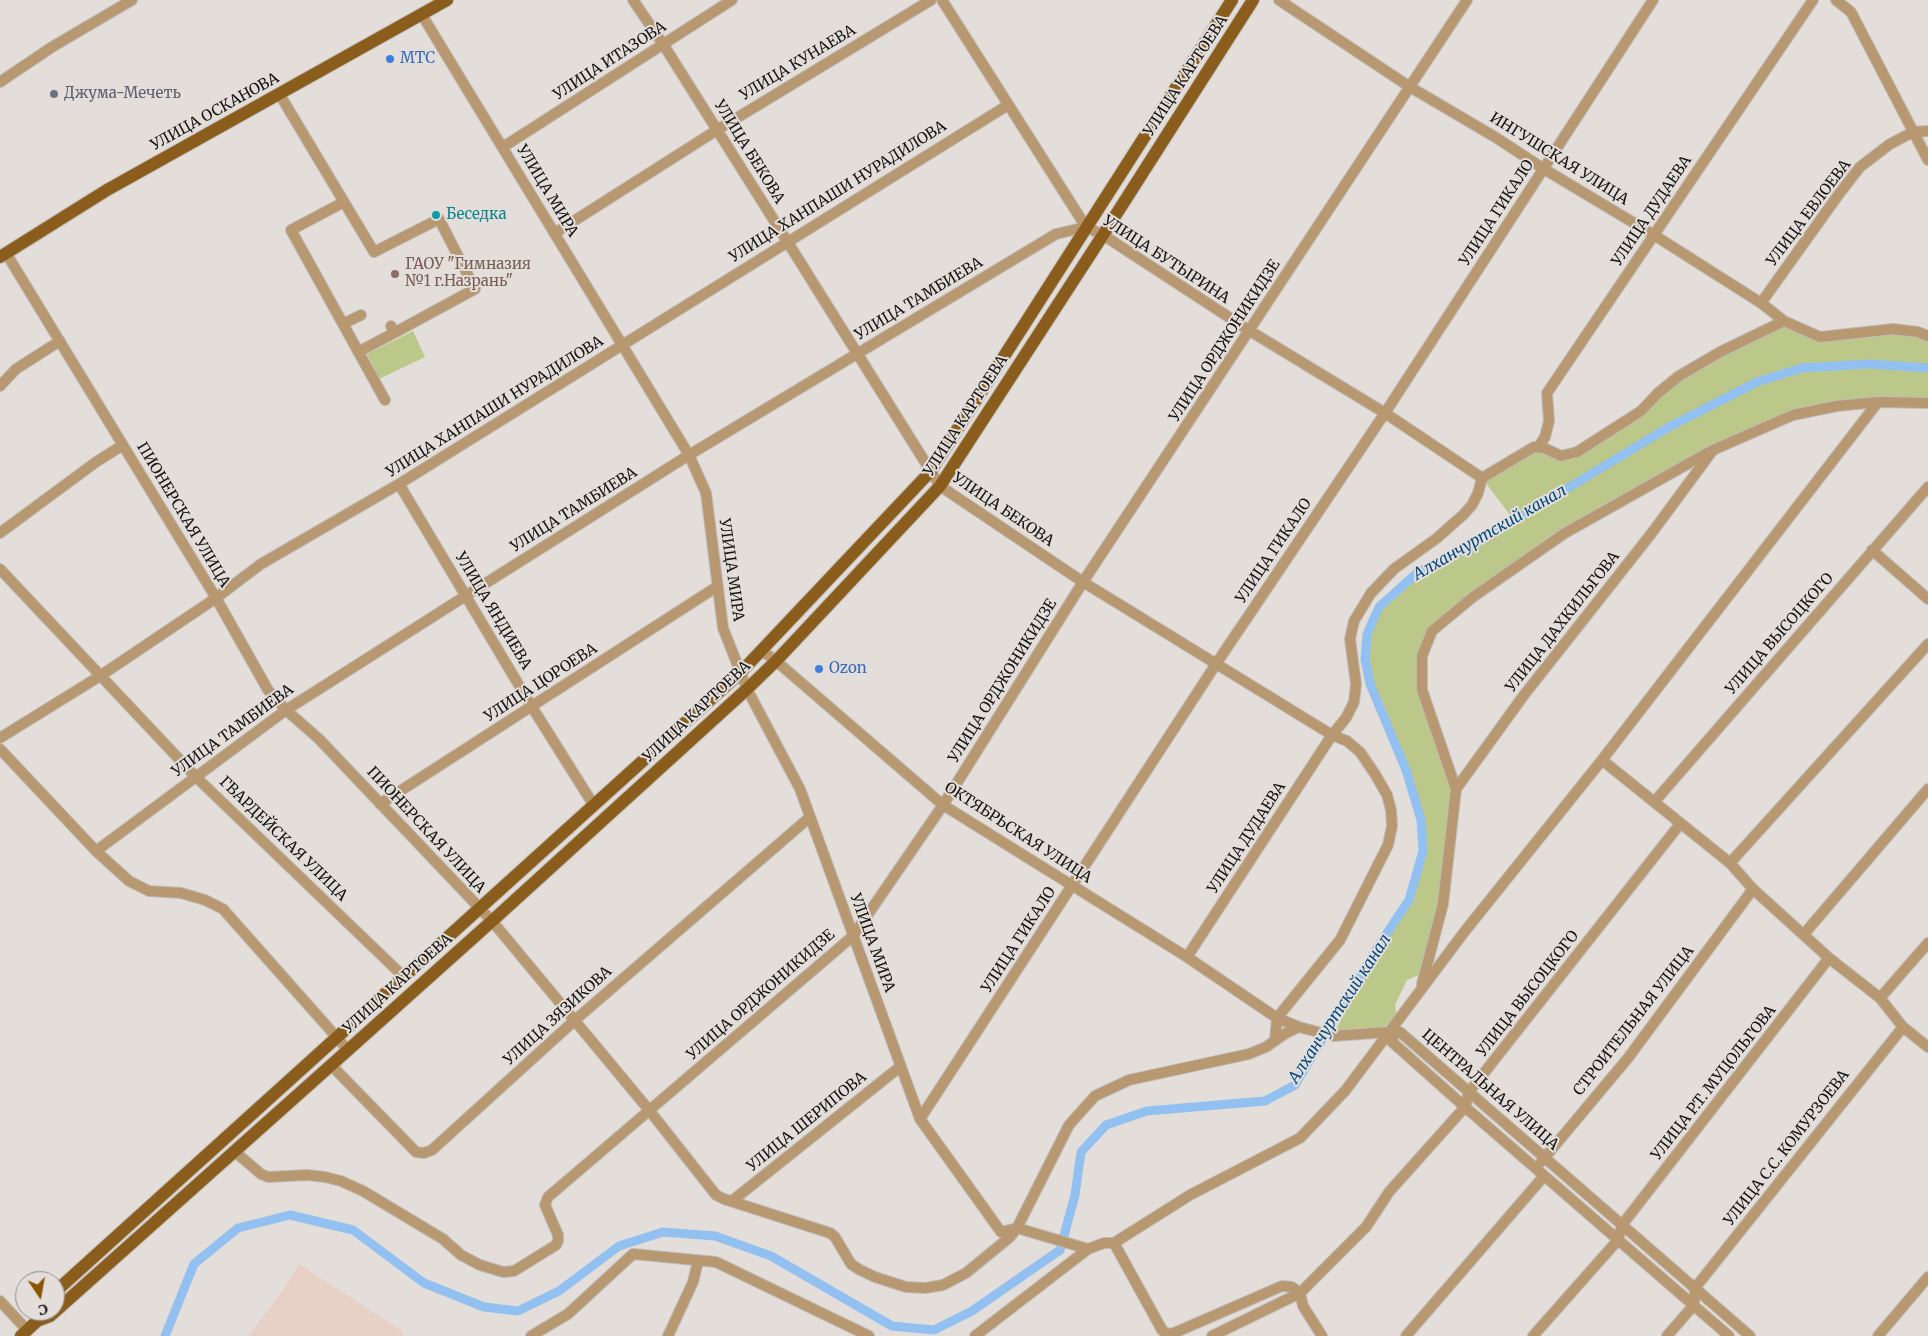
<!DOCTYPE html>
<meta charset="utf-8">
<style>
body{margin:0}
#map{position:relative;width:1928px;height:1336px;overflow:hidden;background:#e3deda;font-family:Merriweather,serif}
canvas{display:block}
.north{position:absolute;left:15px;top:1271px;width:50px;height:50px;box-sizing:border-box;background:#e3deda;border:1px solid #918d8a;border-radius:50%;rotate:168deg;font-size:14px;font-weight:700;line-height:20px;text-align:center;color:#151412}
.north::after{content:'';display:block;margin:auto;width:18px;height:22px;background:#895600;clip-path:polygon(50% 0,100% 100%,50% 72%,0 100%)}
</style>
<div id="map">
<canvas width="1928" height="1336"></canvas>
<div class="north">С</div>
</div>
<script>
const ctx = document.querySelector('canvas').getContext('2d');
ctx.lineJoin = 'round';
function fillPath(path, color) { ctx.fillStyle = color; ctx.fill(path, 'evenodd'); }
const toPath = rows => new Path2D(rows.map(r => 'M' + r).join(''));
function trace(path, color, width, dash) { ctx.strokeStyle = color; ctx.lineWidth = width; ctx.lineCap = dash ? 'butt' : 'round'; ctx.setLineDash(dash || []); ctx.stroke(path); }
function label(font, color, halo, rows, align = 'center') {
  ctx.font = font + ' Merriweather,serif'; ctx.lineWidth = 4; ctx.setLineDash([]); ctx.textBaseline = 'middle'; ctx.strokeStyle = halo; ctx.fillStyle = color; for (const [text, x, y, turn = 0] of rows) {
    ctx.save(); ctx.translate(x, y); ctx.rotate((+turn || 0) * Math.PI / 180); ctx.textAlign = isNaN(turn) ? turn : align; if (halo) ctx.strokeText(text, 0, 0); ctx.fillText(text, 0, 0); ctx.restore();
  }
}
fillPath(toPath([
 [299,1264,402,1331,403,1336,248,1336,284,1289]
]), '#e7d0c5');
fillPath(toPath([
 [1784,321,1820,337,1868,331,1928,336,1928,403,1878,402,1793,415,1713,450,1565,533,1432,631,1422,656,1422,690,1456,789,1443,904,1421,974,1407,980,1395,1005,1397,1015,1391,1023,1381,1028,1335,1032,1377,948,1409,900,1423,851,1421,820,1406,770,1370,684,1365,659,1367,634,1379,607,1418,572,1477,543,1514,520,1482,478,1534,447,1555,454,1577,452,1658,393],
 [413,331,425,357,379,379,367,354]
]), '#bcc88a');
trace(toPath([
 [165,1336,194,1264,238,1228,290,1215,353,1230,424,1283,484,1307,518,1311,559,1291,619,1246,663,1232,715,1236,771,1256,892,1326,934,1330,972,1311,1060,1250,1075,1195,1081,1152,1106,1125,1147,1111,1265,1101,1295,1085,1377,948,1409,900,1423,851,1421,820,1406,770,1370,684,1365,659,1367,634,1379,607,1418,572,1477,543,1669,427,1757,382,1802,368,1868,364,1928,368]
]), '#92c0f0', 9);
const minor = toPath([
 [633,0,663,44,787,241,940,486,1083,582,1332,735,1347,741,1360,752,1375,774,1387,795,1391,810,1392,826,1388,845,1340,940,1277,1018,1275,1040],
 [942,0,1086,227,1103,235,1250,331,1385,413,1482,478],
 [1279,0,1410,87,1495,137,1544,169,1654,235,1761,303,1784,321,1820,337,1893,329,1918,332,1928,336],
 [1836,0,1851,12,1928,160],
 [422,15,689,455,706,493,723,628,747,689,800,789,920,1119,1001,1232,1017,1228,1088,1249],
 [0,82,52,47,132,0],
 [280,95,374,252,439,219,475,289,394,333],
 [503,147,732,0],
 [344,202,291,230,385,400],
 [555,233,717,130,931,0],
 [6,253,216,598,268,690,286,710,319,739,492,921,649,1110,716,1195,724,1199,830,1233,835,1237,851,1264,860,1270,875,1277,906,1287,925,1288,943,1285,966,1273,1010,1237,1017,1228,1069,1125,1095,1096,1129,1080,1249,1054,1266,1047,1286,1033,1299,1027],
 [1761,303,1839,194,1860,167,1890,144,1913,132,1928,131],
 [343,324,361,315],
 [358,352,394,333,391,326],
 [0,386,16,369,60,341],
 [1539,446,1545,437,1549,421,1547,393,1813,0],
 [399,484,532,707,593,804],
 [0,533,96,462,123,445],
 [1872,550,1928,599],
 [0,569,196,777,403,976],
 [761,650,776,661,943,805,1187,957,1277,1018,1299,1027,1318,1032],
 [0,738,100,676,216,598,261,564,399,484,1008,105],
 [0,749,96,851,129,881,149,891,181,893,205,900,223,909,348,1050],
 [1602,760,1730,863,1753,889,1829,958,1880,998,1903,1027,1928,1047],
 [1456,789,1422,690,1422,656,1432,631,1473,597,1565,533,1709,452],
 [1655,801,1928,487],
 [380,804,718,586],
 [96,851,286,710,467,595,689,455,1056,234,1086,227],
 [1730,863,1928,644],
 [1804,934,1928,789],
 [1187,957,1332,735,1346,718,1354,702,1356,684,1350,639,1354,621,1371,593,1394,569,1437,538,1463,515,1472,505,1478,493,1482,478,1534,447,1544,448,1561,456,1577,452,1641,411,1658,393,1679,376,1720,352,1784,321],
 [1422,984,1443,904,1456,789,1524,695,1651,534,1713,450,1793,415,1837,406,1878,402,1928,403],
 [1880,998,1928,943],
 [1394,1035,1400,1032,1750,1336],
 [1394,1035,1391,1041,1465,1107,1729,1336],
 [1333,1036,1390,1032,1393,1034],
 [331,1065,416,1152,424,1153,432,1150,574,1021,810,817],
 [920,1119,1216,664,1385,413,1653,0],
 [234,1151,261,1174,268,1177,307,1175,325,1177,341,1181,363,1191,443,1239,461,1255,480,1265,503,1272,514,1271,556,1245,558,1241,558,1235,545,1205,548,1197,853,936,943,805,1083,582,1467,0],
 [1541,1162,1628,1058,1753,889],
 [732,1201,901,1066],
 [1114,1243,1162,1330,1167,1334,1174,1333,1282,1286,1292,1287,1300,1293],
 [1300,1293,1303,1306,1322,1336],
 [0,1301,27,1330],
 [531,1336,568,1314,633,1254,716,1262,869,1336],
 [668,1336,693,1282,698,1261],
 [975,1336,1088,1249,1104,1243,1114,1243,1190,1195,1300,1138,1345,1091,1465,931,1602,760,1878,402],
 [1212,1336,1300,1293,1366,1227,1389,1192,1465,1107,1469,1092,1680,824],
 [1406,1336,1544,1176],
 [1533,1336,1618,1240,1622,1225,1829,958],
 [1667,1336,1694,1305,1695,1288,1903,1027],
 [1878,1336,1928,1277]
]);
const major = toPath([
 [0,257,107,190,447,0],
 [55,1292,740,673,930,472,1232,0],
 [21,1336,37,1321,50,1316,348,1050,492,921,747,689,776,661,940,486,1103,235,1253,0]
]);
trace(minor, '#bebab6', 12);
trace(major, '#bebab6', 14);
trace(minor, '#b89871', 10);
trace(major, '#8b5d1c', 12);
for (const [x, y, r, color] of [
 [390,59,5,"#3f7fe0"],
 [54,94,5,"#6b7280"],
 [436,215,5,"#0f9aa8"],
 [395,274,5,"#8d6e63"],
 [819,669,5,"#3f7fe0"]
]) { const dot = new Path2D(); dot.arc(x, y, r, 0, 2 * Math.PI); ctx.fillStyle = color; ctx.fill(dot); trace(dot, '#e3deda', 2); }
label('15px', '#366cbe', '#e3deda', [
 ["МТС",400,59],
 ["Ozon",829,669]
], 'left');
label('15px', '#151412', '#e3deda', [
 ["УЛИЦА ИТАЗОВА",610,61,-33],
 ["УЛИЦА КУНАЕВА",798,63,-31],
 ["УЛИЦА КАРТОЕВА",1186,76,-57],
 ["УЛИЦА ОСКАНОВА",215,112,-29],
 ["УЛИЦА БЕКОВА",749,152,58],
 ["ИНГУШСКАЯ УЛИЦА",1559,159,32],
 ["УЛИЦА МИРА",547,191,59],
 ["УЛИЦА ХАНПАШИ НУРАДИЛОВА",838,192,-32],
 ["УЛИЦА ДУДАЕВА",1652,211,-56],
 ["УЛИЦА ГИКАЛО",1497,213,-57],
 ["УЛИЦА ЕВЛОЕВА",1809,213,-53],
 ["УЛИЦА БУТЫРИНА",1166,260,33],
 ["УЛИЦА ТАМБИЕВА",919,299,-31],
 ["УЛИЦА ОРДЖОНИКИДЗЕ",1225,341,-57],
 ["УЛИЦА ХАНПАШИ НУРАДИЛОВА",495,407,-32],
 ["УЛИЦА КАРТОЕВА",966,416,-57],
 ["УЛИЦА ТАМБИЕВА",574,510,-32],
 ["УЛИЦА БЕКОВА",1003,510,34],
 ["ПИОНЕРСКАЯ УЛИЦА",183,515,59],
 ["УЛИЦА ГИКАЛО",1274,551,-56],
 ["УЛИЦА МИРА",731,570,82],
 ["УЛИЦА ЯНДИЕВА",493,611,59],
 ["УЛИЦА ДАХКИЛЬГОВА",1563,622,-52],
 ["УЛИЦА ВЫСОЦКОГО",1780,634,-49],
 ["УЛИЦА ОРДЖОНИКИДЗЕ",1003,681,-58],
 ["УЛИЦА ЦОРОЕВА",541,683,-33],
 ["УЛИЦА КАРТОЕВА",697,712,-43],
 ["УЛИЦА ТАМБИЕВА",233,731,-36],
 ["ПИОНЕРСКАЯ УЛИЦА",426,830,47],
 ["ОКТЯБРЬСКАЯ УЛИЦА",1018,833,33],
 ["УЛИЦА ДУДАЕВА",1247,838,-57],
 ["ГВАРДЕЙСКАЯ УЛИЦА",283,839,44],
 ["УЛИЦА ГИКАЛО",1019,940,-57],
 ["УЛИЦА МИРА",872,943,70],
 ["УЛИЦА КАРТОЕВА",398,984,-42],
 ["УЛИЦА ВЫСОЦКОГО",1528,994,-52],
 ["УЛИЦА ОРДЖОНИКИДЗЕ",761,995,-41],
 ["УЛИЦА ЗЯЗИКОВА",558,1016,-42],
 ["СТРОИТЕЛЬНАЯ УЛИЦА",1634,1021,-52],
 ["УЛИЦА Р.Т. МУЦОЛЬГОВА",1714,1083,-52],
 ["ЦЕНТРАЛЬНАЯ УЛИЦА",1490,1090,41],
 ["УЛИЦА ШЕРИПОВА",807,1122,-39],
 ["УЛИЦА С.С. КОМУРЗОЕВА",1787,1148,-52]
]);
label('15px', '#5b616d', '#e3deda', [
 ["Джума-Мечеть",64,94]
], 'left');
label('15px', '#0d838f', '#e3deda', [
 ["Беседка",446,215]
], 'left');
label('15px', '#785e54', '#e3deda', [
 ["ГАОУ \"Гимназия",405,265],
 ["№1 г.Назрань\"",405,282]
], 'left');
label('italic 16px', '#014983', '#e3deda', [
 ["Алханчуртский канал",1490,533,-30],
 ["Алханчуртский канал",1340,1009,-57]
]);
</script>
